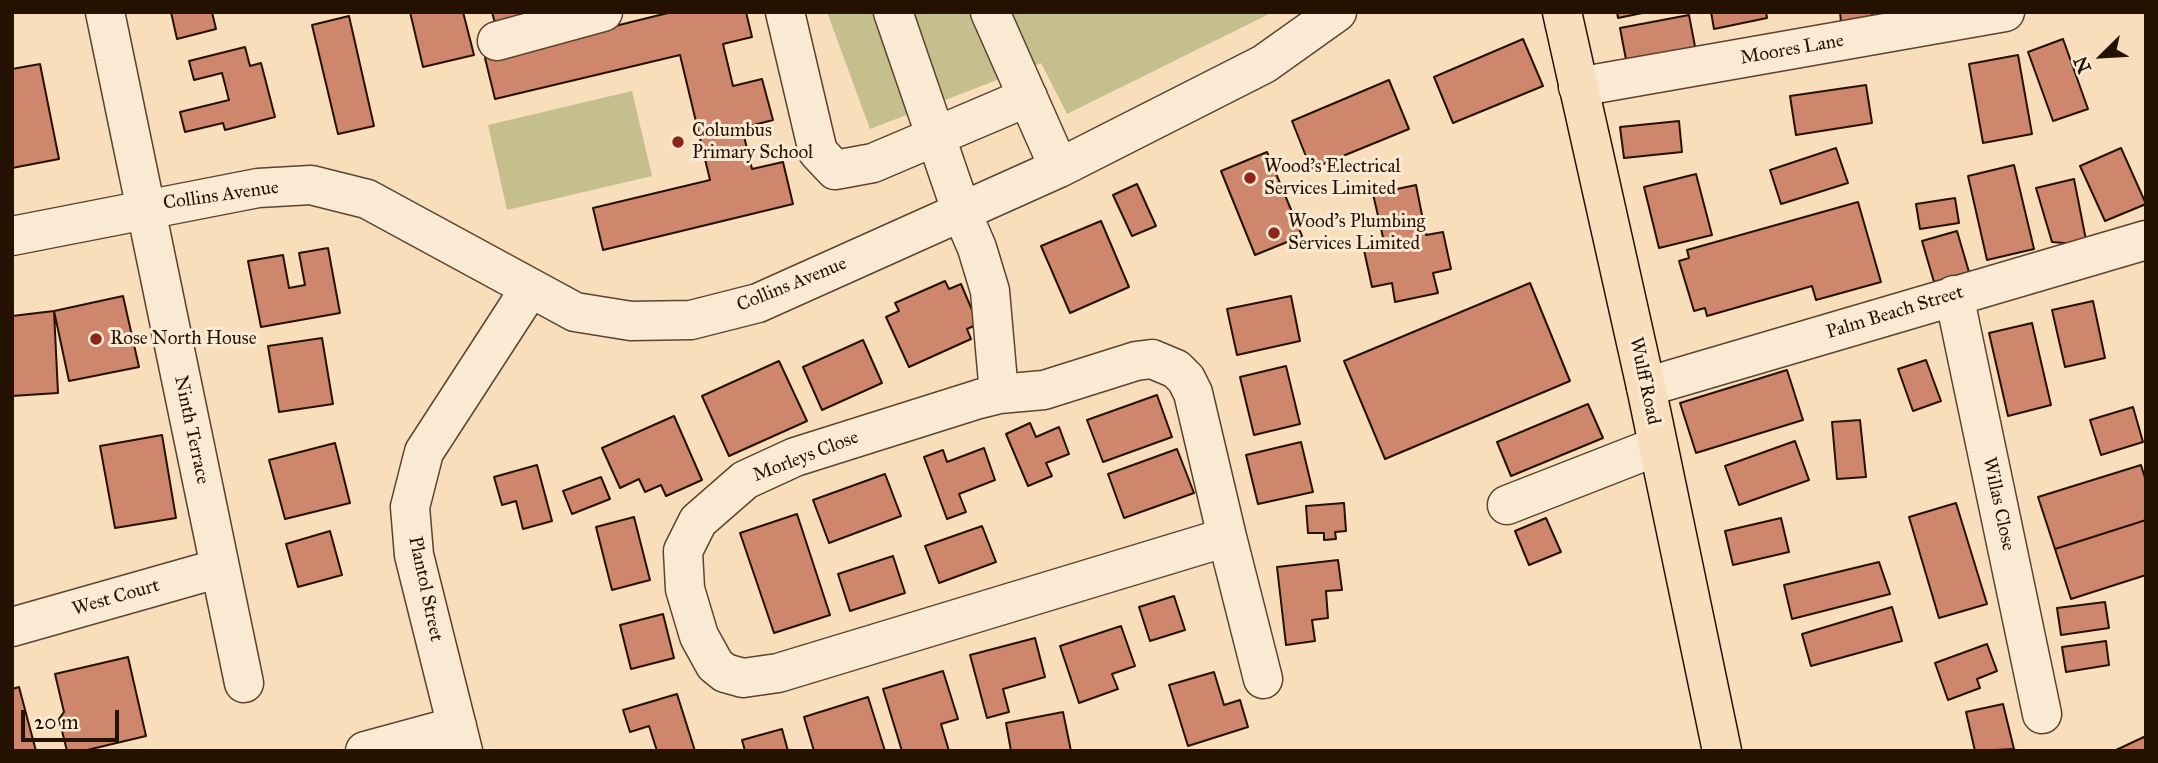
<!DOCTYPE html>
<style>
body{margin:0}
#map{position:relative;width:2158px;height:763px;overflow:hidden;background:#f8debb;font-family:"IM FELL Great Primer",serif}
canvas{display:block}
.frame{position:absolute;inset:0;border:14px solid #251100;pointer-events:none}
.north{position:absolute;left:2067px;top:21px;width:70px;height:70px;-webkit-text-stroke:5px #faead3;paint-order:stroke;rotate:246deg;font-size:19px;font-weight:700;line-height:28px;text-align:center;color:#251100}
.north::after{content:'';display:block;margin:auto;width:24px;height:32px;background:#251100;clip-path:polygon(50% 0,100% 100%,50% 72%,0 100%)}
.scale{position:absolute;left:21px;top:710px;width:98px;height:32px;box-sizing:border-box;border:4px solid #251100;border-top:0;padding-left:9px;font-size:21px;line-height:24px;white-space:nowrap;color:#251100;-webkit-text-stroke:5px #faead3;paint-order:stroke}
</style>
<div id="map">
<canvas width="2158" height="763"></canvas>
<div class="frame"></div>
<div class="north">N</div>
<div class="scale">20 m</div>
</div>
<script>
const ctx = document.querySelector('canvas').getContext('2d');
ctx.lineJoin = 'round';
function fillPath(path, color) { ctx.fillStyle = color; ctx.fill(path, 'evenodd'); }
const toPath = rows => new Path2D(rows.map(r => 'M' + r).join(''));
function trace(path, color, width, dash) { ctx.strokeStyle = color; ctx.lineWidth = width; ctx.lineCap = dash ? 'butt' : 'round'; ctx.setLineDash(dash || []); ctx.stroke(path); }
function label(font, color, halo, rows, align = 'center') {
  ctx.font = font + ' "IM FELL Great Primer",serif'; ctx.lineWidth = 6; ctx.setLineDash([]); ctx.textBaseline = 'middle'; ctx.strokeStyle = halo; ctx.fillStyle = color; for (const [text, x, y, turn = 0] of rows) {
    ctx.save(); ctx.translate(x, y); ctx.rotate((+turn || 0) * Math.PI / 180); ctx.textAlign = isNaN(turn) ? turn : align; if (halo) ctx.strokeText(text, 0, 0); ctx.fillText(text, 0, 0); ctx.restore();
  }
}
fillPath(toPath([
 [827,12,1273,12,1067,114,1041,63,870,129],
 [632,91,652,176,507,210,488,125]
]), '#c4bf8c');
const building = toPath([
 [171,12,212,12,216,29,177,39,171,12],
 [410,12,463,12,474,55,423,67,410,12],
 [492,12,555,12,496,27,492,12],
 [672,12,746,12,752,37,723,44,733,86,762,79,773,120,742,128,752,169,783,162,793,204,603,250,593,208,710,180,680,55,495,99,485,58,672,12],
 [1617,12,1647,12,1618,18,1617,12],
 [1711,12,1766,12,1767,18,1714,29,1711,12],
 [1840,12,1872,12,1872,16,1841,22,1840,12],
 [1689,15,1697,57,1628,70,1620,28,1689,15],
 [349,16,374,126,338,134,312,25,349,16],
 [1523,39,1543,86,1453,123,1434,77,1523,39],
 [2063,39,2088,109,2053,121,2028,52,2063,39],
 [245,47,250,66,261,63,275,117,225,130,223,123,185,132,180,112,229,100,222,73,194,80,189,61,245,47],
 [2018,55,2032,134,1983,143,1969,64,2018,55],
 [40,64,59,159,12,168,12,69,40,64],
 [1389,80,1409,129,1311,169,1292,121,1389,80],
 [1866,85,1872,123,1796,135,1790,96,1866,85],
 [1679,121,1682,152,1624,158,1620,127,1679,121],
 [1836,148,1848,183,1781,204,1770,170,1836,148],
 [2121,148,2146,204,2105,221,2080,166,2121,148],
 [1267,152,1302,236,1255,255,1221,171,1267,152],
 [2014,165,2034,249,1987,260,1968,176,2014,165],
 [1696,174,1712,235,1659,248,1644,187,1696,174],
 [2074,179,2087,245,2052,242,2036,188,2074,179],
 [1137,184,1156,226,1132,236,1113,195,1137,184],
 [1416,185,1426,235,1443,232,1451,269,1433,273,1438,293,1395,302,1392,283,1372,287,1364,250,1385,246,1373,194,1416,185],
 [1955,198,1959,223,1920,229,1916,204,1955,198],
 [1858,202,1881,282,1816,300,1812,286,1707,316,1705,308,1694,311,1679,261,1689,258,1687,250,1858,202],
 [1101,221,1129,287,1070,313,1041,246,1101,221],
 [1957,231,1969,272,1934,282,1922,241,1957,231],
 [328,248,340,313,261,327,248,261,283,255,289,288,305,285,299,253,328,248],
 [945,281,949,289,961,284,978,324,967,329,971,339,909,367,886,317,899,311,895,303,945,281],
 [1530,283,1570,381,1385,459,1344,361,1530,283],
 [123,296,139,367,69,381,54,311,123,296],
 [1291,296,1300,341,1237,355,1227,309,1291,296],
 [2093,301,2105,358,2065,367,2052,310,2093,301],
 [54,311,58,393,12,396,12,316,54,311],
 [2032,323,2051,405,2008,416,1989,333,2032,323],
 [322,338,333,404,279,412,268,346,322,338],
 [863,340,882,383,822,410,803,367,863,340],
 [1926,360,1941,401,1913,411,1898,369,1926,360],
 [779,361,807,421,729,456,702,396,779,361],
 [1286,366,1300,424,1254,435,1240,377,1286,366],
 [1787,370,1803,420,1696,453,1680,403,1787,370],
 [1157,395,1172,437,1103,462,1087,420,1157,395],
 [1588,404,1603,438,1511,476,1497,442,1588,404],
 [2133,407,2143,442,2101,455,2090,420,2133,407],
 [674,416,702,480,666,496,661,485,645,492,639,479,620,488,602,448,674,416],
 [1860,420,1866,477,1837,479,1832,422,1860,420],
 [1030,423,1036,437,1059,427,1069,454,1046,463,1052,476,1028,486,1006,434,1030,423],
 [162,435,176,518,115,528,100,446,162,435],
 [1795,441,1809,480,1739,505,1725,466,1795,441],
 [1301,442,1313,492,1258,504,1246,455,1301,442],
 [335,443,350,503,285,519,269,460,335,443],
 [984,448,995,480,959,494,966,512,947,519,924,457,943,450,947,462,984,448],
 [1177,449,1194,493,1124,518,1108,474,1177,449],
 [537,465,552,521,523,529,516,501,502,505,494,477,537,465],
 [2141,465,2146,481,2146,520,2055,549,2038,497,2141,465],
 [885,474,901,516,829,543,813,500,885,474],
 [601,477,610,499,572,514,563,491,601,477],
 [1344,503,1346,531,1335,532,1336,539,1324,540,1324,533,1308,533,1306,506,1344,503],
 [1956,503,1987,604,1939,618,1909,517,1956,503],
 [797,514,830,615,774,633,740,533,797,514],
 [634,517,650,580,612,590,596,527,634,517],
 [1546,518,1561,552,1529,565,1515,531,1546,518],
 [1781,518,1789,552,1733,565,1725,531,1781,518],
 [2146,520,2146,575,2071,599,2055,549,2146,520],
 [982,526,996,562,939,583,925,546,982,526],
 [330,531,342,575,298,587,286,544,330,531],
 [893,556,905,593,850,611,838,574,893,556],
 [1338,560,1342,590,1326,591,1328,618,1312,620,1315,641,1286,645,1277,567,1338,560],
 [1879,562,1890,594,1792,619,1784,585,1879,562],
 [1174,596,1185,630,1150,641,1139,607,1174,596],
 [2105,602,2109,628,2061,635,2057,608,2105,602],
 [1892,607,1902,641,1811,666,1802,634,1892,607],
 [663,614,674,658,631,669,620,625,663,614],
 [1121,626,1135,666,1112,674,1118,689,1079,703,1060,646,1121,626],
 [1035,638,1045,677,1003,689,1009,712,987,718,970,655,1035,638],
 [2106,641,2109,665,2066,672,2062,647,2106,641],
 [1987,644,1997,671,1977,679,1980,688,1948,700,1935,663,1987,644],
 [128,657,146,736,83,751,67,751,59,719,64,712,55,674,128,657],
 [943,671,958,719,941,724,949,751,902,751,883,689,943,671],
 [1214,672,1224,705,1240,700,1248,727,1188,746,1169,685,1214,672],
 [19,687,36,751,12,751,12,689,19,687],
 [677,694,695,751,657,751,649,726,630,732,623,710,677,694],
 [868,697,885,751,814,751,804,717,868,697],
 [2003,704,2014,749,1975,751,1966,712,2003,704],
 [1063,712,1071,751,1011,751,1006,723,1063,712],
 [782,729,788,751,745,751,742,740,782,729],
 [2146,736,2146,751,2114,751,2146,736]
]);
fillPath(building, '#ce866d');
trace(building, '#251100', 2);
const minor = toPath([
 [105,12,244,683],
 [785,12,818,152,835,170,873,163,1028,97],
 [893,12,962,213,977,248,990,291,999,394],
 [990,12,1059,168],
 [497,41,603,12],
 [1578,87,2005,12],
 [12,236,258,188,311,185,367,199,575,312,631,321,691,320,758,303,1059,168,1264,64,1337,12],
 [1954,295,2042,714],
 [1152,359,1176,369,1186,379,1193,393,1227,537,778,673,743,678,725,673,715,665,699,636,685,589,683,551,698,521,745,480,795,457,979,399,999,394,1044,390,1136,361,1152,359],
 [1646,387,2146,240],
 [1507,505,1658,446],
 [1227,537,1263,679],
 [12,627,220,568],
 [365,751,457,726],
 [463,751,414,555,410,507,424,452,529,290]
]);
const major = toPath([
 [1562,12,1646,387,1722,751]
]);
trace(minor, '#5a442f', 41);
trace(major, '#251100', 41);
trace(minor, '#faead3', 38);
trace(major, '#f8debb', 38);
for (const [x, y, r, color] of [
 [678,142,7,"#8f2418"],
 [1250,178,7,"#8f2418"],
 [1274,233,7,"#8f2418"],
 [96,339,7,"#8f2418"]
]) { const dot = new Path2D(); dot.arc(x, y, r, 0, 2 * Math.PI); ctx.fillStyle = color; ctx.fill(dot); trace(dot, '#faead3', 2.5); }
label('19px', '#251100', '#faead3', [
 ["Moores Lane",1792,50,-10],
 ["Collins Avenue",221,196,-8],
 ["Collins Avenue",792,285,-22],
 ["Palm Beach Street",1895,313,-17],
 ["Wulff Road",1644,381,78],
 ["Ninth Terrace",191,430,78],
 ["Morleys Close",806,457,-21],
 ["Willas Close",1998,504,78],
 ["Plantol Street",425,589,78],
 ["West Court",116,598,-16]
]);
label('19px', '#251100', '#faead3', [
 ["Columbus",692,131],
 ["Primary School",692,153],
 ["Wood's Electrical",1264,167],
 ["Services Limited",1264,189],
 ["Wood's Plumbing",1288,222],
 ["Services Limited",1288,244],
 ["Rose North House",110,339]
], 'left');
</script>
